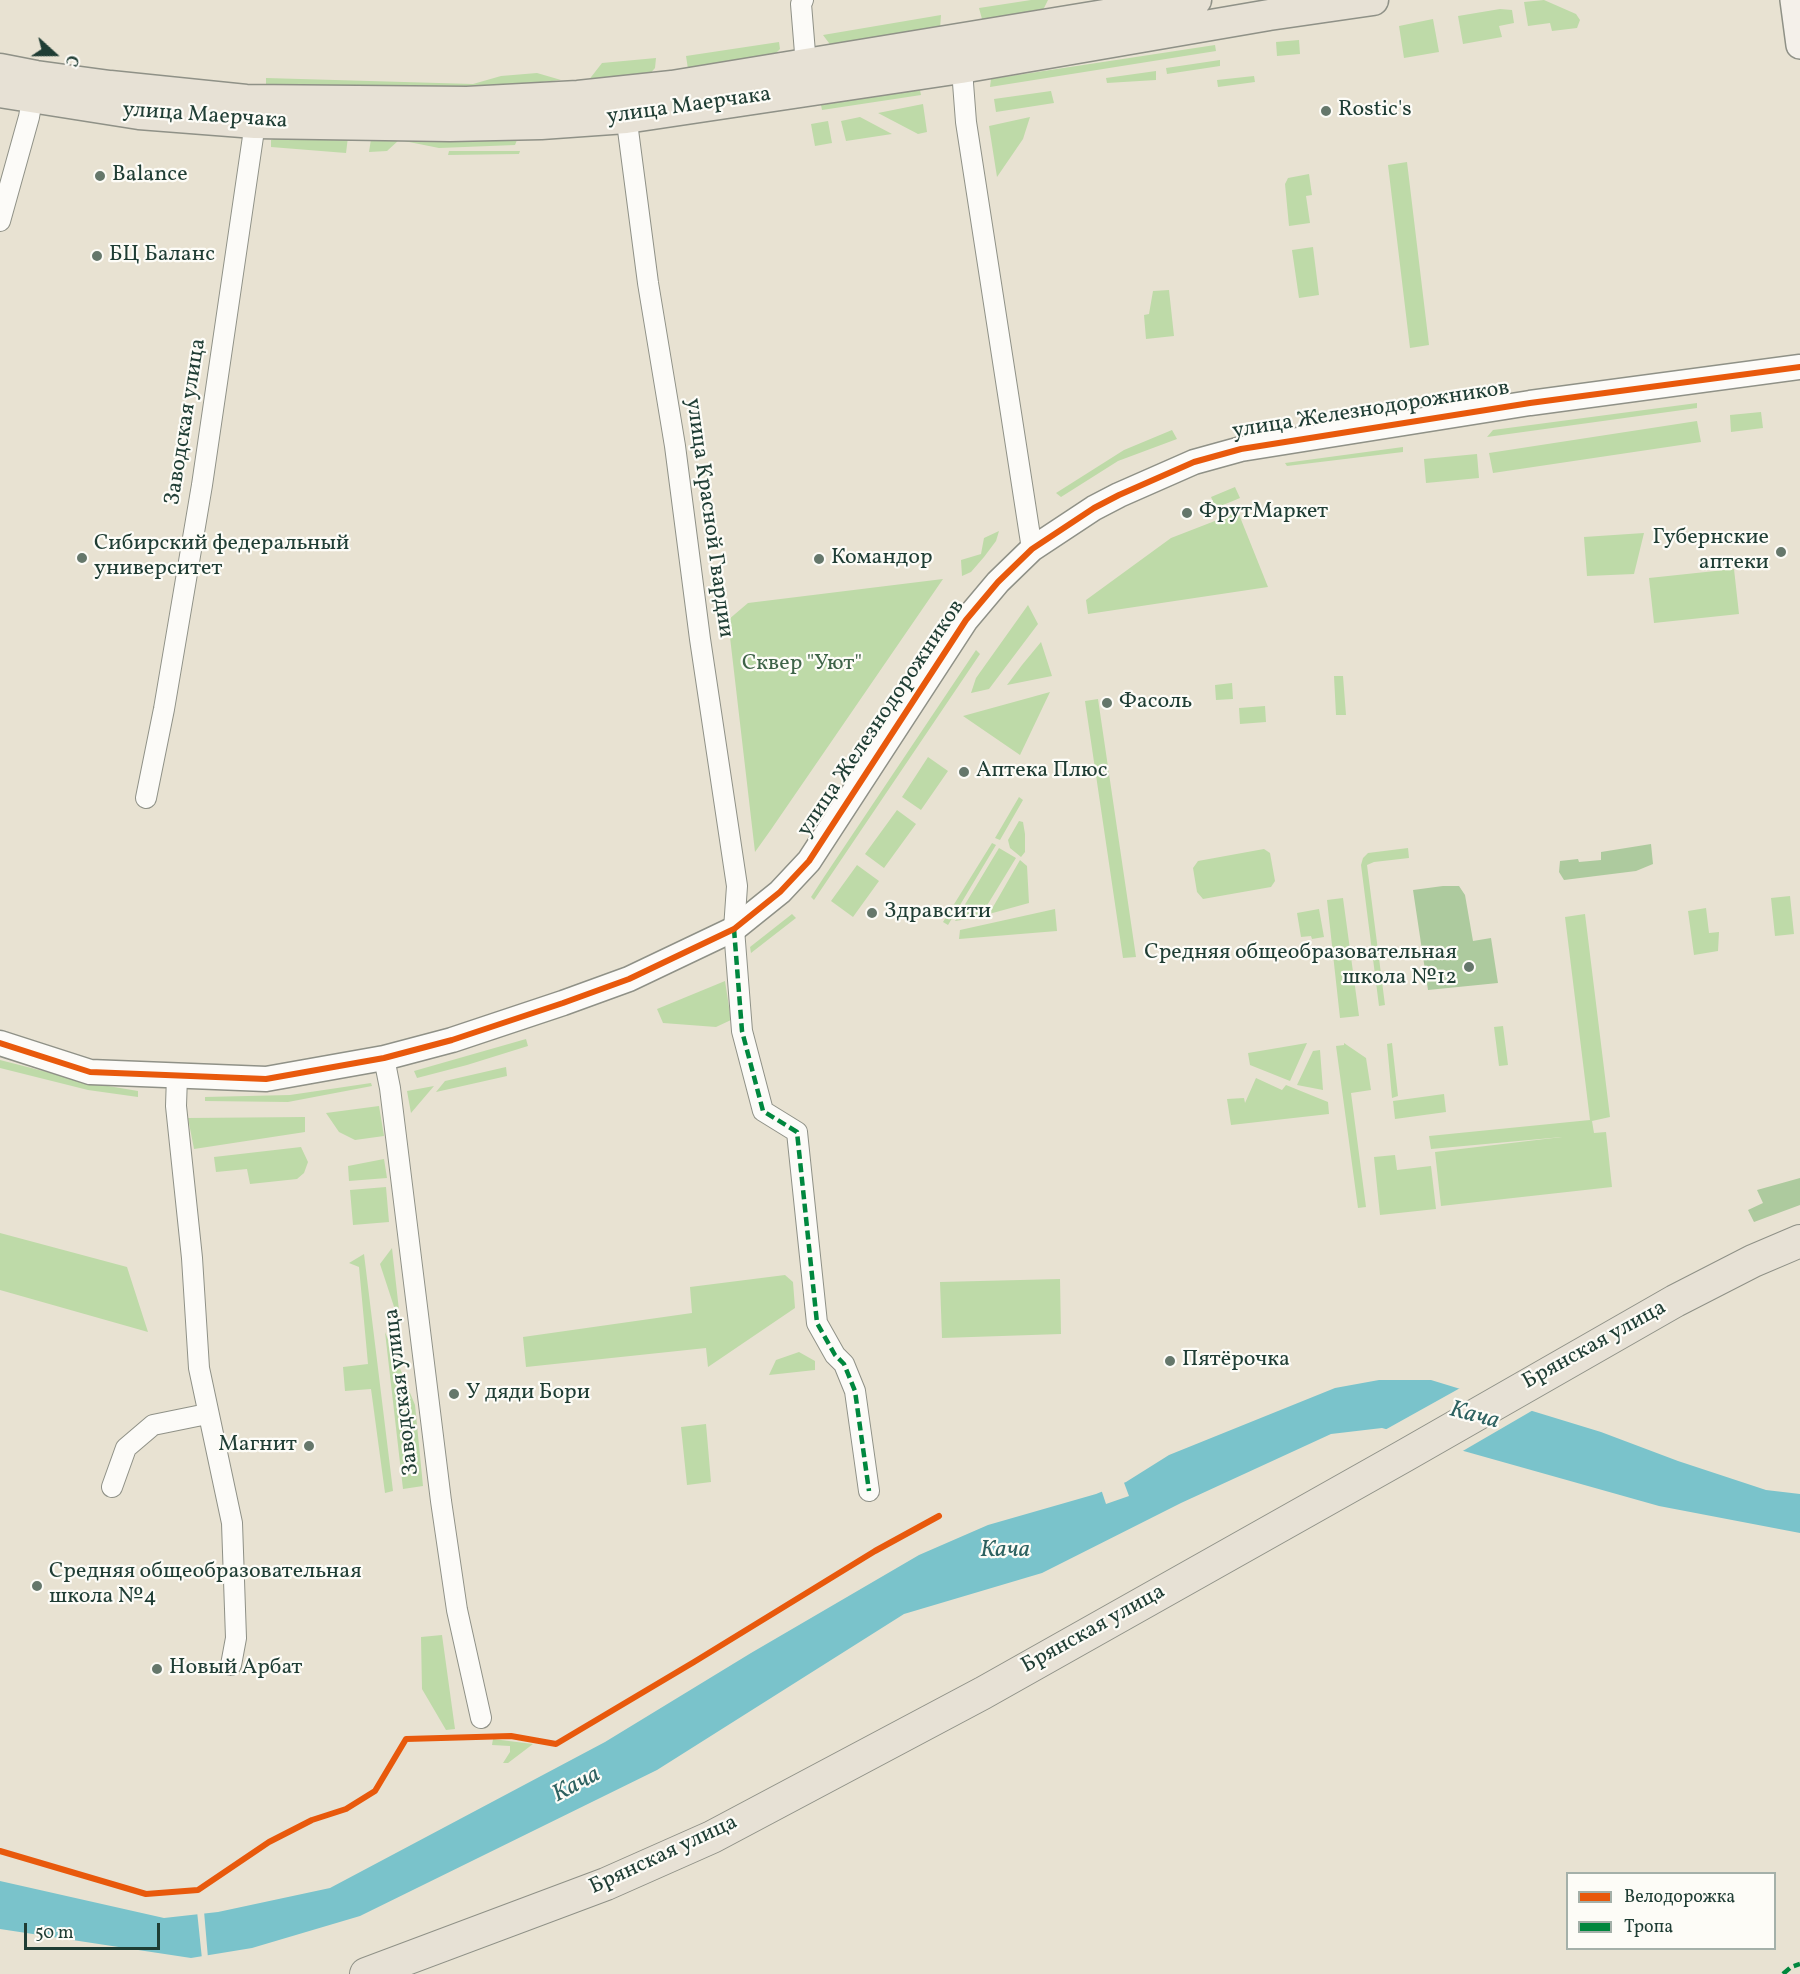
<!DOCTYPE html>
<meta charset="utf-8">
<style>
body{margin:0}
#map{position:relative;width:1800px;height:1974px;overflow:hidden;background:#e8e2d2;font-family:Vollkorn,serif}
canvas{display:block}
.legend{position:absolute;left:1566px;top:1872px;width:210px;height:78px;box-sizing:border-box;background:#fdfcf7;border:2px solid #a4b0a9;margin:0;padding:8px 10px;list-style:none;font-size:18px;color:#1f3d34}
.legend li{display:flex;align-items:center;gap:12px;height:30px}
.legend b{width:30px;border:2px solid #a4b0a9}
.north{position:absolute;left:24px;top:24px;width:60px;height:60px;-webkit-text-stroke:4px #fdfcf7;paint-order:stroke;rotate:111deg;font-size:16px;font-weight:700;line-height:24px;text-align:center;color:#1f3d34}
.north::after{content:'';display:block;margin:auto;width:21px;height:27px;background:#1f3d34;clip-path:polygon(50% 0,100% 100%,50% 72%,0 100%)}
.scale{position:absolute;left:24px;top:1923px;width:136px;height:27px;box-sizing:border-box;border:3px solid #1f3d34;border-top:0;padding-left:8px;font-size:18px;line-height:21px;white-space:nowrap;color:#1f3d34;-webkit-text-stroke:4px #fdfcf7;paint-order:stroke}
</style>
<div id="map">
<canvas width="1800" height="1974"></canvas>
<ul class="legend">
<li><b style="height:8px;background:#e8590c"></b>Велодорожка</li>
<li><b style="height:8px;background:#00873e"></b>Тропа</li>
</ul>
<div class="north">С</div>
<div class="scale">50 m</div>
</div>
<script>
const ctx = document.querySelector('canvas').getContext('2d');
ctx.lineJoin = 'round';
function fillPath(path, color) { ctx.fillStyle = color; ctx.fill(path, 'evenodd'); }
const toPath = rows => new Path2D(rows.map(r => 'M' + r).join(''));
function trace(path, color, width, dash) { ctx.strokeStyle = color; ctx.lineWidth = width; ctx.lineCap = dash ? 'butt' : 'round'; ctx.setLineDash(dash || []); ctx.stroke(path); }
function label(font, color, halo, rows, align = 'center') {
  ctx.font = font + ' Vollkorn,serif'; ctx.lineWidth = 4.5; ctx.setLineDash([]); ctx.textBaseline = 'middle'; ctx.strokeStyle = halo; ctx.fillStyle = color; for (const [text, x, y, turn = 0] of rows) {
    ctx.save(); ctx.translate(x, y); ctx.rotate((+turn || 0) * Math.PI / 180); ctx.textAlign = isNaN(turn) ? turn : align; if (halo) ctx.strokeText(text, 0, 0); ctx.fillText(text, 0, 0); ctx.restore();
  }
}
fillPath(toPath([
 [1031,0,1048,0,1043,10,992,21,982,19,979,8],
 [1544,0,1576,14,1580,20,1577,28,1552,31,1550,23,1528,26,1524,2],
 [1500,9,1512,10,1514,23,1499,26,1502,37,1463,44,1458,16],
 [941,15,940,29,832,47,823,35],
 [1433,19,1439,52,1404,58,1399,26],
 [1299,40,1300,54,1277,56,1276,42],
 [779,42,780,49,774,55,688,69,686,56],
 [1215,45,1216,51,990,87,991,79],
 [656,58,655,68,648,76,588,81,602,63],
 [1220,60,1220,66,1167,74,1166,68],
 [1156,71,1156,80,1107,83,1106,78],
 [537,73,561,80,479,89,266,85,266,78,473,84,501,76],
 [1254,76,1255,82,1218,87,1217,80],
 [919,85,921,95,822,110,820,100],
 [1051,91,1054,103,996,112,994,99],
 [923,104,927,132,918,134,878,113],
 [860,117,892,134,846,141,841,121],
 [1030,117,1023,139,997,177,989,126],
 [828,121,832,143,815,146,811,124],
 [280,137,348,137,346,153,271,147,271,140],
 [371,139,517,140,515,145,439,148,399,140,387,151,369,152],
 [449,151,520,151,519,154,448,155],
 [1407,162,1429,345,1410,348,1388,165],
 [1309,174,1312,195,1306,196,1310,223,1289,226,1285,184,1288,178],
 [1313,247,1319,295,1299,298,1292,250],
 [1169,290,1174,336,1146,339,1144,315,1149,314,1153,291],
 [1697,403,1697,408,1487,437,1493,430],
 [1761,412,1763,428,1731,432,1730,415],
 [1697,421,1701,442,1493,473,1489,453],
 [1172,430,1177,439,1118,461,1061,497,1056,493,1124,450],
 [1403,447,1403,452,1287,466,1285,463],
 [1477,454,1479,478,1426,483,1424,459],
 [1235,487,1240,498,1216,508,1211,497],
 [1238,512,1268,587,1088,614,1086,600,1171,538],
 [999,531,996,541,984,557,971,572,962,576,961,560,981,554,984,538],
 [1644,533,1634,574,1587,576,1584,537],
 [1734,569,1739,614,1654,623,1649,578],
 [943,579,770,831,755,852,728,620,748,603],
 [1028,605,1038,624,989,689,971,693,976,678],
 [1041,642,1052,676,1007,685,1022,665],
 [976,650,980,654,814,900,811,897,824,877],
 [1334,676,1343,676,1346,715,1336,715],
 [1232,683,1233,699,1216,700,1215,685],
 [1050,692,1020,755,963,716,1032,697],
 [1098,699,1136,957,1123,958,1085,701],
 [1265,706,1266,722,1240,724,1239,708],
 [928,757,948,771,921,810,902,797],
 [1019,797,1023,800,1000,840,995,838],
 [897,810,916,824,884,868,865,854],
 [1019,821,1023,822,1025,834,1025,852,1021,857,1010,848,1008,840],
 [992,843,996,845,948,925,943,922],
 [999,848,1016,858,980,917,955,921],
 [1408,848,1409,858,1374,862,1367,865,1385,1005,1379,1006,1361,865,1363,858,1368,853],
 [1264,849,1270,853,1275,881,1271,887,1203,899,1197,892,1193,868,1198,861],
 [1020,860,1027,866,1029,903,989,914],
 [857,865,879,881,853,917,831,901],
 [1790,896,1794,934,1775,936,1771,898],
 [1343,898,1359,1016,1340,1018,1327,900],
 [1706,908,1709,933,1719,932,1718,951,1694,955,1688,911],
 [1055,909,1057,931,959,939,960,930],
 [1319,909,1324,937,1312,939,1311,936,1301,937,1297,913],
 [792,914,796,918,751,953,750,947],
 [1585,914,1610,1117,1592,1121,1594,1133,1606,1132,1612,1187,1441,1206,1435,1152,1562,1137,1431,1149,1429,1136,1590,1120,1565,917],
 [725,981,731,1020,716,1027,663,1023,657,1009],
 [1503,1026,1508,1065,1499,1066,1494,1027],
 [526,1039,528,1046,467,1065,417,1078,414,1071],
 [1307,1043,1290,1081,1250,1065,1248,1053],
 [1344,1043,1366,1058,1371,1090,1351,1093,1366,1207,1358,1208,1336,1046,1344,1045],
 [1392,1043,1398,1096,1392,1098,1387,1044],
 [1320,1050,1323,1090,1297,1085,1313,1051],
 [0,1060,90,1083,138,1091,138,1097,88,1090,0,1068],
 [506,1067,507,1076,436,1092,445,1081],
 [1256,1078,1282,1090,1286,1085,1328,1102,1329,1114,1231,1125,1227,1099,1244,1098,1245,1103],
 [371,1083,372,1086,288,1102,205,1101,205,1097,290,1095],
 [434,1086,411,1113,407,1091],
 [1444,1094,1446,1112,1395,1119,1393,1101],
 [379,1106,384,1136,355,1140,339,1132,326,1113],
 [305,1117,305,1132,194,1149,188,1118],
 [301,1147,308,1162,304,1173,297,1179,250,1184,247,1169,216,1172,214,1157],
 [1395,1155,1397,1170,1431,1166,1436,1209,1380,1215,1374,1157],
 [384,1159,387,1178,349,1181,348,1166],
 [386,1187,389,1222,353,1225,350,1190],
 [0,1233,127,1267,148,1332,0,1290],
 [392,1248,401,1328,380,1264],
 [364,1254,393,1491,385,1493,371,1389,345,1391,343,1367,368,1364,359,1267,349,1263],
 [785,1275,793,1282,795,1308,708,1367,706,1348,526,1367,523,1337,692,1313,690,1287],
 [1060,1279,1061,1334,942,1338,940,1282],
 [385,1332,415,1405,423,1486,403,1489],
 [799,1352,815,1361,815,1370,769,1375,776,1360],
 [706,1424,711,1482,687,1485,681,1427],
 [442,1635,455,1729,446,1730,422,1689,421,1637],
 [493,1739,533,1744,508,1763,503,1763,510,1752,510,1746,492,1745]
]), '#bedaa8');
fillPath(toPath([
 [1651,844,1653,864,1636,871,1564,880,1559,872,1560,861,1578,859,1579,862,1601,860,1601,852],
 [1443,886,1459,886,1465,895,1473,941,1491,938,1498,983,1428,990,1413,890],
 [1800,1178,1800,1205,1754,1222,1748,1210,1763,1203,1757,1190]
]), '#adca9e');
fillPath(toPath([
 [1379,1380,1431,1380,1601,1432,1678,1461,1766,1490,1800,1494,1800,1533,1659,1506,1382,1428,1331,1434,1181,1503,1042,1573,904,1614,657,1770,360,1916,252,1948,191,1958,0,1929,0,1881,164,1918,218,1912,330,1888,605,1742,751,1653,919,1555,988,1525,1096,1494,1126,1482,1169,1455,1335,1388]
]), '#7ac3cb');
fillPath(toPath([
 [1462,1387,1535,1409,1461,1452,1383,1431],
 [1123,1480,1129,1496,1106,1504,1101,1489],
 [197,1911,204,1911,208,1958,202,1959]
]), '#e8e2d2');
const minor = toPath([
 [803,0,801,4,806,65],
 [961,57,966,122,1032,549],
 [625,107,648,283,675,446,700,639,737,886,734,929,742,1031,763,1111,797,1132,817,1323,835,1355,844,1364,855,1391,869,1491],
 [0,221,29,117,34,88],
 [146,798,164,709,202,485,255,123],
 [384,1058,390,1088,441,1501,457,1610,481,1718],
 [177,1076,176,1106,192,1258,199,1368,232,1523,236,1638,231,1665],
 [112,1487,126,1448,153,1425,207,1414]
]);
const tertiary = toPath([
 [0,1043,90,1072,266,1079,384,1058,452,1040,563,1003,629,979,734,929,780,892,809,861,966,620,998,582,1032,549,1094,508,1119,495,1194,462,1241,449,1530,403,1800,367]
]);
const secondary = toPath([
 [1794,0,1800,45]
]);
const primary = toPath([
 [0,69,36,76,110,86,246,100,467,102,578,96,672,86,1196,0],
 [0,92,139,114,255,123,450,126,541,124,626,118,961,68,1269,15,1373,0]
]);
const trunk = toPath([
 [366,1974,606,1884,712,1837,983,1693,1404,1456,1675,1301,1753,1261,1800,1241]
]);
trace(minor, '#8f9187', 22);
trace(tertiary, '#8f9187', 27);
trace(secondary, '#8f9187', 30);
trace(primary, '#8f9187', 33);
trace(trunk, '#8f9187', 34);
trace(minor, '#fcfbf8', 20);
trace(tertiary, '#fcfbf8', 24);
trace(secondary, '#f4f0ea', 27);
trace(primary, '#e7e1d5', 30);
trace(trunk, '#e7e1d5', 32);
trace(toPath([
 [734,929,742,1031,763,1111,797,1132,817,1323,835,1355,844,1364,855,1391,869,1491],
 [1783,1974,1791,1967,1800,1964]
]), '#00873e', 4.5, [9, 4.5]);
trace(toPath([
 [0,1043,90,1072,266,1079,384,1058,452,1040,563,1003,629,979,734,929,780,892,809,861,966,620,998,582,1032,549,1094,508,1119,495,1194,462,1241,449,1530,403,1800,367],
 [0,1851,146,1894,198,1890,269,1842,312,1820,346,1809,375,1791,406,1739,511,1736,556,1744,694,1662,875,1551,939,1516]
]), '#e8590c', 6);
for (const [x, y, r, color] of [
 [1326,111,6,"#65776b"],
 [100,176,6,"#65776b"],
 [97,256,6,"#65776b"],
 [1187,513,6,"#65776b"],
 [1781,552,6,"#65776b"],
 [82,558,6,"#65776b"],
 [819,559,6,"#65776b"],
 [1107,703,6,"#65776b"],
 [964,772,6,"#65776b"],
 [872,913,6,"#65776b"],
 [1469,967,6,"#65776b"],
 [1170,1361,6,"#65776b"],
 [454,1394,6,"#65776b"],
 [309,1446,6,"#65776b"],
 [37,1586,6,"#65776b"],
 [157,1669,6,"#65776b"]
]) { const dot = new Path2D(); dot.arc(x, y, r, 0, 2 * Math.PI); ctx.fillStyle = color; ctx.fill(dot); trace(dot, '#fdfcf7', 2); }
label('22px', '#1f3d34', '#fdfcf7', [
 ["улица Маерчака",689,107,-8],
 ["улица Маерчака",205,117,4],
 ["улица Железнодорожников",1371,411,-9],
 ["Заводская улица",187,422,-81],
 ["улица Красной Гвардии",708,518,82],
 ["улица Железнодорожников",882,719,-56],
 ["Брянская улица",1595,1346,-29],
 ["Заводская улица",403,1392,-97],
 ["Брянская улица",1094,1630,-29],
 ["Брянская улица",664,1856,-25]
]);
label('22px', '#1f3d34', '#fdfcf7', [
 ["Rostic's",1338,111],
 ["Balance",112,176],
 ["БЦ Баланс",109,256],
 ["ФрутМаркет",1199,513],
 ["Губернские",1769,539,"right"],
 ["аптеки",1769,564,"right"],
 ["Сибирский федеральный",94,545],
 ["университет",94,570],
 ["Командор",831,559],
 ["Фасоль",1119,703],
 ["Аптека Плюс",976,772],
 ["Здравсити",884,913],
 ["Средняя общеобразовательная",1457,954,"right"],
 ["школа №12",1457,979,"right"],
 ["Пятёрочка",1182,1361],
 ["У дяди Бори",466,1394],
 ["Магнит",297,1446,"right"],
 ["Средняя общеобразовательная",49,1573],
 ["школа №4",49,1598],
 ["Новый Арбат",169,1669]
], 'left');
label('22px', '#3e6348', '#fdfcf7', [
 ["Сквер \"Уют\"",802,665]
]);
label('italic 24px', '#2c6160', '#fdfcf7', [
 ["Кача",1474,1417,15],
 ["Кача",1005,1552],
 ["Кача",577,1786,-28]
]);
</script>
